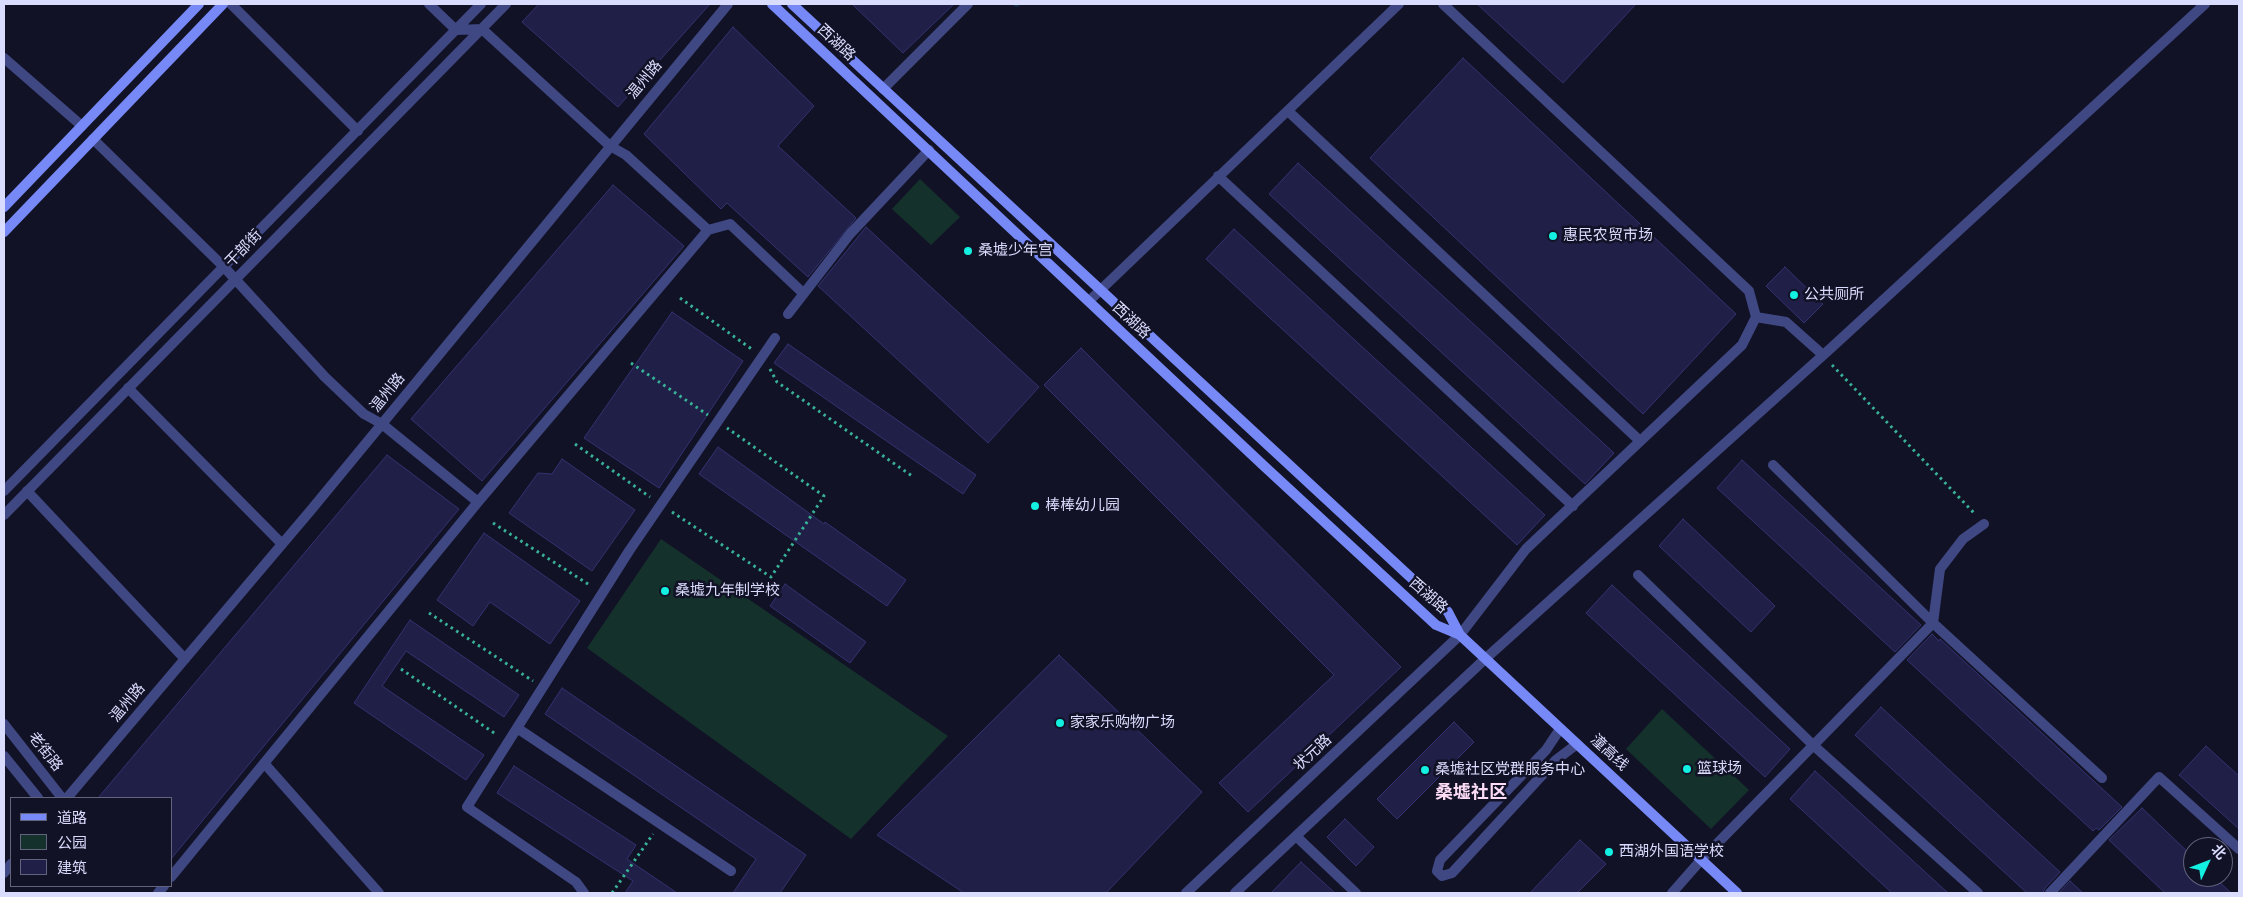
<!DOCTYPE html>
<meta charset="utf-8">
<style>
body{margin:0}
#map{position:relative;width:2243px;height:897px;overflow:hidden;background:#121227;font-family:"Varela Round","Noto Sans SC",sans-serif}
canvas{display:block}
.frame{position:absolute;inset:0;border:5px solid #dadcfd;pointer-events:none}
.legend{position:absolute;left:10px;top:797px;width:162px;height:90px;box-sizing:border-box;background:#121227;border:1px solid #62637d;margin:0;padding:6px 9px;list-style:none;font-size:15px;color:#dadcfd}
.legend li{display:flex;align-items:center;gap:10px;height:25px}
.legend b{width:25px;border:1px solid #62637d}
.north{position:absolute;left:2183px;top:837px;width:50px;height:50px;box-sizing:border-box;background:#121227;border:1px solid #62637d;border-radius:50%;rotate:47deg;font-size:14px;font-weight:700;line-height:20px;text-align:center;color:#dadcfd}
.north::after{content:'';display:block;margin:auto;width:18px;height:22px;background:#13f0e1;clip-path:polygon(50% 0,100% 100%,50% 72%,0 100%)}
</style>
<div id="map">
<canvas width="2243" height="897"></canvas>
<div class="frame"></div>
<ul class="legend">
<li><b style="height:6px;background:#7789f6"></b>道路</li>
<li><b style="height:14px;background:#15312b"></b>公园</li>
<li><b style="height:14px;background:#201f47"></b>建筑</li>
</ul>
<div class="north">北</div>
</div>
<script>
const ctx = document.querySelector('canvas').getContext('2d');
ctx.lineJoin = 'round';
function fillPath(path, color) { ctx.fillStyle = color; ctx.fill(path, 'evenodd'); }
const toPath = rows => new Path2D(rows.map(r => 'M' + r).join(''));
function trace(path, color, width, dash) { ctx.strokeStyle = color; ctx.lineWidth = width; ctx.lineCap = dash ? 'butt' : 'round'; ctx.setLineDash(dash || []); ctx.stroke(path); }
function label(font, color, halo, rows, align = 'center') {
  ctx.font = font + ' "Varela Round","Noto Sans SC",sans-serif'; ctx.lineWidth = 5; ctx.setLineDash([]); ctx.textBaseline = 'middle'; ctx.strokeStyle = halo; ctx.fillStyle = color; for (const [text, x, y, turn = 0] of rows) {
    ctx.save(); ctx.translate(x, y); ctx.rotate((+turn || 0) * Math.PI / 180); ctx.textAlign = isNaN(turn) ? turn : align; if (halo) ctx.strokeText(text, 0, 0); ctx.fillText(text, 0, 0); ctx.restore();
  }
}
fillPath(toPath([
 [920,179,960,217,931,245,892,209],
 [661,539,948,736,851,839,587,648],
 [1662,709,1749,790,1711,829,1626,749]
]), '#15312b');
trace(toPath([
 [1016,4,1017,4]
]), '#102d47', 5.5);
const building = toPath([
 [539,4,710,4,618,107,522,22,539,4],
 [852,4,954,4,903,53,852,4],
 [1477,4,1636,4,1563,83,1477,4],
 [733,27,814,106,778,146,856,218,808,277,727,203,721,209,644,134,733,27],
 [1463,58,1736,314,1643,414,1370,158,1463,58],
 [1298,163,1614,453,1585,484,1269,194,1298,163],
 [613,185,684,246,482,481,411,419,613,185],
 [866,227,1039,387,988,443,818,286,866,227],
 [1234,229,1545,515,1517,545,1206,259,1234,229],
 [1785,267,1823,304,1804,323,1766,286,1785,267],
 [672,312,743,361,659,488,584,438,672,312],
 [788,344,976,475,963,494,774,363,788,344],
 [1081,348,1401,667,1248,812,1219,783,1334,675,1044,385,1081,348],
 [718,447,824,524,825,522,906,580,887,606,699,474,718,447],
 [387,455,459,509,171,859,171,798,98,798,387,455],
 [562,459,635,510,592,571,509,513,538,473,552,474,562,459],
 [1742,460,1921,625,1895,652,1717,488,1742,460],
 [1683,519,1775,606,1751,632,1659,546,1683,519],
 [484,533,580,601,550,644,490,602,473,626,437,600,484,533],
 [785,584,866,642,850,663,770,606,785,584],
 [1612,585,1790,749,1765,777,1586,613,1612,585],
 [410,620,519,695,504,717,406,651,382,686,484,755,466,780,354,703,410,620],
 [1932,634,1939,641,1940,639,2122,807,2099,830,2096,828,2093,831,1907,660,1932,634],
 [1059,655,1202,792,1106,893,964,893,877,835,1059,655],
 [562,688,806,855,780,893,733,893,756,859,545,714,562,688],
 [1881,707,2060,872,2045,888,2043,893,2027,893,1855,735,1881,707],
 [1454,722,1474,742,1397,819,1377,799,1454,722],
 [2206,746,2239,776,2239,829,2179,775,2206,746],
 [514,766,636,845,627,859,677,893,625,893,633,881,497,793,514,766],
 [1815,771,1948,893,1892,893,1790,799,1815,771],
 [2142,808,2193,857,2193,877,2214,877,2231,893,2165,893,2109,840,2142,808],
 [1345,819,1374,847,1356,866,1327,837,1345,819],
 [1580,840,1606,864,1577,893,1530,893,1580,840],
 [1301,862,1335,893,1271,893,1301,862],
 [2070,881,2083,893,2059,893,2070,881]
]);
fillPath(building, '#201f47');
trace(building, '#343271', 1);
trace(toPath([
 [680,298,753,350],
 [631,363,708,415],
 [1832,365,1975,514],
 [770,369,777,382,912,476],
 [575,444,650,497],
 [672,512,771,577,824,496,727,428],
 [493,523,591,586],
 [429,613,533,681],
 [401,669,497,735],
 [612,893,653,834]
]), '#38b297', 3, [2.5, 4]);
trace(toPath([
 [128,388,282,544],
 [517,728,731,871],
 [1560,729,1546,750,1440,860,1437,871,1442,876,1452,873,1556,760,1577,744],
 [584,893,576,882,467,807,629,551,775,338],
 [1672,893,1701,860]
]), '#404883', 10);
trace(toPath([
 [231,4,358,131],
 [429,4,456,30,482,29,610,146,626,155,708,230,730,224,803,293],
 [4,58,82,126],
 [883,89,968,4],
 [1288,111,1640,441],
 [93,139,224,267,324,376,364,414,382,424,478,502],
 [1218,176,1573,506],
 [1089,301,1399,4],
 [788,314,850,234,929,150],
 [1756,317,1786,322,1823,355],
 [1773,465,1933,623,2102,778],
 [4,491,481,4],
 [27,491,185,659],
 [4,515,506,4],
 [1638,575,1813,745,1978,893],
 [4,724,62,798],
 [4,756,38,798],
 [264,763,379,893],
 [67,798,311,510,728,4],
 [1296,836,1356,893],
 [1701,860,1933,623,1940,569,1963,539,1984,524],
 [4,873,11,864],
 [171,877,478,502,708,230],
 [158,893,164,886],
 [1186,893,1460,635,1526,549,1742,345,1756,317,1749,291,1443,4],
 [1235,893,1485,659,1830,349,2205,4],
 [2050,893,2159,777,2239,849]
]), '#404883', 10);
trace(toPath([
 [772,4,1264,466,1436,625,1460,635],
 [792,4,1448,612,1460,635,1737,893],
 [4,207,199,4],
 [4,232,223,4]
]), '#7789f6', 10);
for (const [x, y, r, color] of [
 [1553,236,5,"#13f0e1"],
 [968,251,5,"#13f0e1"],
 [1794,295,5,"#13f0e1"],
 [1035,506,5,"#13f0e1"],
 [665,591,5,"#13f0e1"],
 [1060,723,5,"#13f0e1"],
 [1687,769,5,"#13f0e1"],
 [1425,770,5,"#13f0e1"],
 [1609,852,5,"#13f0e1"]
]) { const dot = new Path2D(); dot.arc(x, y, r, 0, 2 * Math.PI); ctx.fillStyle = color; ctx.fill(dot); trace(dot, '#121227', 2); }
label('15px', '#dadcfd', '#121227', [
 ["西湖路",836,43,43],
 ["温州路",645,80,-50],
 ["干部街",244,249,-46],
 ["西湖路",1131,321,43],
 ["温州路",388,393,-51],
 ["西湖路",1428,596,41],
 ["温州路",128,703,-50],
 ["老街路",45,752,52],
 ["状元路",1313,753,-43],
 ["潼高线",1609,753,43]
]);
label('15px', '#dadcfd', '#121227', [
 ["惠民农贸市场",1563,236],
 ["桑墟少年宫",978,251],
 ["公共厕所",1804,295],
 ["棒棒幼儿园",1045,506],
 ["桑墟九年制学校",675,591],
 ["家家乐购物广场",1070,723],
 ["篮球场",1697,769],
 ["桑墟社区党群服务中心",1435,770],
 ["西湖外国语学校",1619,852]
], 'left');
label('bold 18px', '#fddcf6', '#121227', [
 ["桑墟社区",1471,793]
]);
</script>
